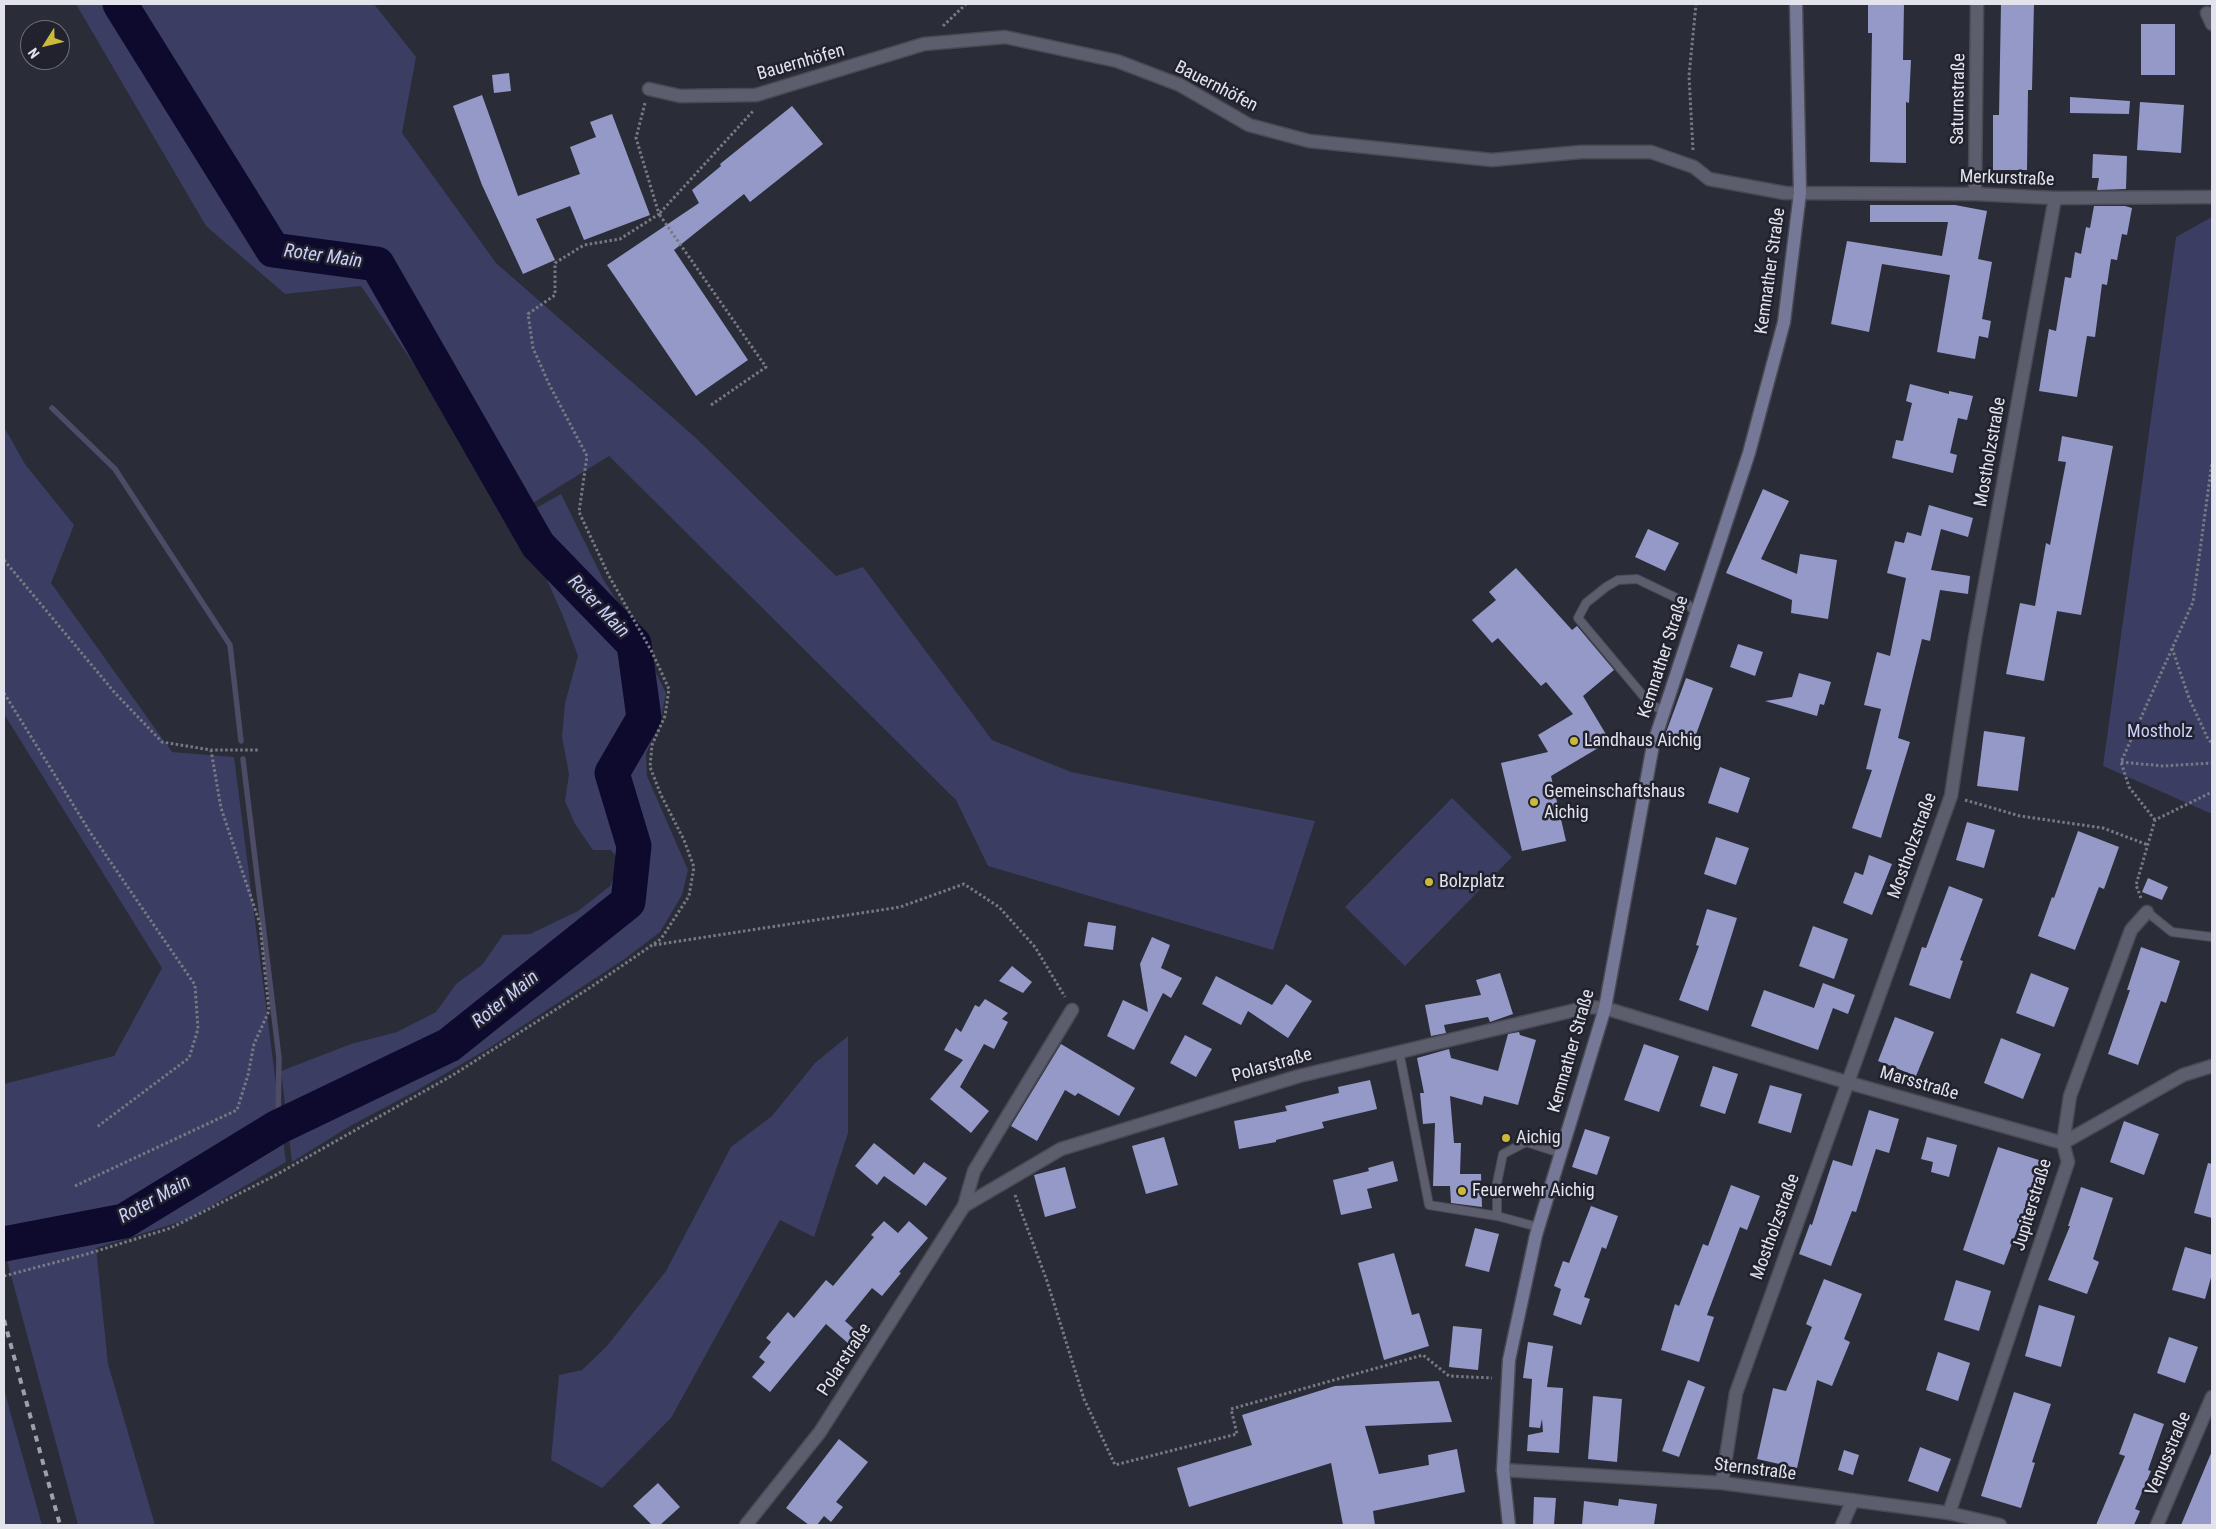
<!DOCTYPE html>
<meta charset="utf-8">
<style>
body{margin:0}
#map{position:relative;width:2216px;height:1529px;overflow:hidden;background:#2a2c38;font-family:"Roboto Condensed",sans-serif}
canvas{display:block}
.frame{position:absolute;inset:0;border:5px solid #e2e3eb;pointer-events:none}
.north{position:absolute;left:20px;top:20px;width:50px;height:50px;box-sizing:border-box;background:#21222e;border:1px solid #6e6f7a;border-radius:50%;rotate:234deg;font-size:14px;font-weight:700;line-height:20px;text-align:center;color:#e2e3eb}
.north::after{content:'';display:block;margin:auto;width:18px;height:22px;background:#cbb939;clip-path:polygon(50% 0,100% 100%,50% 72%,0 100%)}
</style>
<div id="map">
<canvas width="2216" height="1529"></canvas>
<div class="frame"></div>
<div class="north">N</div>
</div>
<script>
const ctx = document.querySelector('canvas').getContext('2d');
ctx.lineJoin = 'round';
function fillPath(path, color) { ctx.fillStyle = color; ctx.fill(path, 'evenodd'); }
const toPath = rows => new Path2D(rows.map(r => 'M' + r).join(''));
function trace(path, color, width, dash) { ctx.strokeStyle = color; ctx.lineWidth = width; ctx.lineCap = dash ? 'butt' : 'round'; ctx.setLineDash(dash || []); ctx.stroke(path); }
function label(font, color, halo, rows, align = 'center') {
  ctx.font = font + ' "Roboto Condensed",sans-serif'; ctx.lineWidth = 5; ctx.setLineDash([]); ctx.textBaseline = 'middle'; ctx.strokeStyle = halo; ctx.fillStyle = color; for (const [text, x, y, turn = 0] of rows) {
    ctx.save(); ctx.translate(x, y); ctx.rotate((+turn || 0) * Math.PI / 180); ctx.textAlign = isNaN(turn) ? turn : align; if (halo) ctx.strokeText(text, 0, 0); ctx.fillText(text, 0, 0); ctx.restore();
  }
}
fillPath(toPath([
 [76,4,374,4,416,57,402,133,496,263,696,438,836,576,863,567,992,740,1071,772,1315,821,1273,950,988,866,956,800,609,456,515,514,361,286,285,294,206,226],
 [2212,217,2212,814,2103,766,2176,237],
 [4,427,25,464,74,525,51,583,172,752,234,757,286,1162,189,1219,96,1248,108,1364,155,1525,78,1525,4,1249,4,1084,114,1056,162,968,4,714],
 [561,494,603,579,631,623,666,693,661,719,646,754,647,776,688,870,682,895,660,932,626,958,489,1048,414,1092,350,1126,292,1162,281,1071,351,1044,397,1032,436,1012,456,984,482,965,503,935,530,934,578,911,610,886,620,862,611,850,593,850,575,824,565,801,569,774,562,737,565,703,578,656,563,616,540,564,512,522],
 [1452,798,1512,857,1405,966,1345,907],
 [848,1036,848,1133,814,1237,780,1220,671,1418,602,1488,551,1460,559,1375,582,1370,607,1346,666,1271,731,1147,772,1116,815,1063],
 [4,1388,11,1415,42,1525,4,1525]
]), '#3b3d62');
trace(toPath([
 [52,408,115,469,230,645,241,741],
 [243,759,279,1058,278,1127]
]), '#4e4b67', 5.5);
trace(toPath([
 [4,1244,124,1221,278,1127,449,1045,628,902,634,846,612,773,644,718,634,644,538,545,377,264,273,250,120,4]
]), '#0e0a2e', 35);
fillPath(toPath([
 [1868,4,1904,4,1903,60,1911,60,1909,103,1906,102,1906,163,1870,162,1872,33,1868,33],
 [2001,4,2034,4,2032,90,2028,90,2027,170,1993,170,1993,115,1999,115],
 [2141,24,2175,24,2175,75,2141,75],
 [509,73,511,91,494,93,492,75],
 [482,95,518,196,580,174,570,147,596,137,590,122,612,114,650,215,584,240,570,206,536,219,555,260,523,274,482,185,453,106],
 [2070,97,2130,101,2129,114,2070,113],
 [2140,102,2184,105,2181,153,2137,150],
 [792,106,823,144,750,202,744,194,674,250,748,360,696,396,607,265,699,203,692,190,721,166,720,164],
 [2093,154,2127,156,2126,189,2097,190,2099,178,2092,178],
 [1870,205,1955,205,1987,211,1978,259,1992,262,1982,319,1991,321,1988,338,1979,336,1975,359,1937,352,1950,275,1882,264,1869,332,1831,324,1847,241,1942,256,1948,222,1870,222],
 [2094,206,2125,206,2132,208,2127,235,2122,234,2117,260,2111,259,2107,285,2102,284,2095,337,2087,336,2077,397,2039,391,2049,329,2056,331,2065,277,2071,278,2075,252,2081,254,2086,227,2090,228],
 [1910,384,1949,394,1949,391,1973,396,1967,420,1958,418,1950,453,1957,455,1953,473,1892,458,1896,440,1903,441,1912,403,1906,401],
 [2062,436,2113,446,2081,615,2057,611,2044,681,2006,674,2020,603,2035,606,2046,543,2050,545,2066,462,2058,461],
 [1763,489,1789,501,1761,559,1797,574,1800,554,1837,560,1828,619,1791,613,1792,600,1726,573],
 [1929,505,1973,518,1968,537,1941,529,1931,570,1970,576,1968,594,1940,590,1930,641,1922,639,1898,738,1910,742,1881,838,1852,828,1872,770,1866,769,1881,709,1864,705,1877,652,1890,656,1906,578,1887,573,1895,541,1904,543,1907,532,1921,536],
 [1648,529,1679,543,1665,571,1635,557],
 [1516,568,1572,630,1577,626,1614,670,1583,696,1610,741,1551,776,1566,841,1522,851,1501,763,1548,752,1538,735,1573,714,1546,682,1541,686,1498,638,1492,643,1472,620,1496,600,1489,592],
 [1738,644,1763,652,1755,676,1730,667],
 [1799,673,1831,682,1824,705,1820,704,1817,716,1765,701,1792,697],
 [1686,678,1713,688,1691,748,1664,738],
 [1984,731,2025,737,2018,791,1977,786],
 [1720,767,1750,778,1738,813,1708,803],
 [1967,822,1995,830,1984,868,1956,860],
 [2078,831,2119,847,2104,889,2099,887,2075,950,2038,936,2052,897,2054,898],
 [1716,837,1749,848,1736,885,1704,874],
 [1869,855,1892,864,1872,915,1843,903,1855,872,1863,875],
 [2148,878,2168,887,2162,900,2142,892],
 [1949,886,1983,899,1960,960,1963,961,1950,999,1909,985,1922,947,1926,948],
 [1707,909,1737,918,1708,1011,1679,1000,1699,946,1696,945],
 [1088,922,1116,926,1113,950,1084,946],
 [1813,926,1848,939,1834,979,1799,966],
 [1152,937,1170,945,1161,968,1182,978,1171,998,1163,993,1134,1050,1107,1036,1123,1000,1148,1012,1140,964],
 [2141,947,2180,961,2166,1003,2161,1001,2138,1065,2108,1054,2130,990,2127,990],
 [1012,966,1032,982,1023,993,999,981],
 [1500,973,1513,1014,1490,1022,1488,1017,1444,1025,1446,1033,1431,1036,1425,1005,1481,995,1476,980],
 [2031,973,2069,988,2054,1027,2016,1013],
 [1216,976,1272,1005,1286,984,1312,1001,1288,1038,1248,1011,1241,1025,1202,1004],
 [1823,983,1855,995,1848,1014,1833,1008,1818,1050,1751,1026,1764,990,1814,1008],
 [985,999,1008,1013,1002,1019,1008,1022,994,1049,984,1044,960,1087,989,1111,971,1133,930,1099,963,1060,944,1050,956,1028,961,1032,975,1005,979,1007],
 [1895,1017,1934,1032,1916,1076,1878,1061],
 [1519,1032,1520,1035,1536,1040,1518,1105,1484,1096,1482,1105,1450,1096,1454,1143,1461,1143,1460,1174,1481,1174,1482,1207,1451,1203,1450,1186,1433,1186,1435,1123,1423,1124,1420,1093,1424,1093,1417,1058,1449,1049,1451,1058,1498,1071,1508,1034],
 [1185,1035,1212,1049,1196,1077,1170,1063],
 [2001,1038,2041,1054,2023,1099,1984,1083],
 [1061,1044,1135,1088,1119,1116,1078,1093,1075,1096,1065,1090,1037,1141,1011,1126],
 [1644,1044,1679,1056,1659,1112,1624,1100],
 [1713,1066,1738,1074,1725,1114,1700,1106],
 [1370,1080,1377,1109,1322,1122,1324,1128,1276,1140,1276,1142,1239,1149,1234,1121,1287,1111,1285,1106,1339,1093,1338,1087],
 [1770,1085,1802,1094,1791,1133,1758,1123],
 [1869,1110,1899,1119,1889,1153,1876,1149,1856,1212,1852,1211,1831,1266,1799,1254,1810,1224,1812,1225,1833,1160,1852,1166],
 [2124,1121,2159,1134,2144,1175,2110,1162],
 [1585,1129,1610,1137,1597,1175,1572,1167],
 [1164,1137,1178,1185,1146,1194,1132,1146],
 [1927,1137,1957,1145,1949,1177,1931,1172,1933,1162,1921,1159],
 [874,1143,914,1175,924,1162,947,1178,926,1206,884,1176,877,1185,855,1166],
 [1998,1147,2042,1161,2025,1212,2024,1212,2004,1265,1963,1250],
 [1393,1161,1398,1181,1367,1189,1372,1208,1341,1215,1333,1180,1369,1171,1368,1168],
 [2208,1163,2212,1164,2212,1218,2194,1213],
 [1065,1167,1076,1208,1045,1217,1034,1175],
 [1731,1185,1760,1196,1747,1230,1740,1227,1707,1315,1714,1317,1699,1362,1661,1350,1675,1304,1679,1306,1703,1244,1708,1246],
 [2081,1187,2113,1198,2093,1259,2099,1262,2087,1294,2048,1280,2070,1226,2068,1226],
 [1591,1206,1618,1216,1606,1249,1602,1247,1584,1297,1590,1299,1581,1325,1553,1315,1561,1289,1554,1286,1563,1261,1569,1263],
 [884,1221,898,1233,909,1221,928,1238,899,1272,901,1273,882,1296,872,1288,845,1321,867,1340,857,1351,826,1324,770,1392,752,1377,765,1362,759,1357,771,1342,766,1338,788,1312,794,1318,826,1280,833,1286,874,1237,871,1235],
 [1475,1228,1499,1234,1489,1272,1465,1266],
 [2185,1247,2212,1255,2212,1274,2205,1299,2172,1290],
 [1394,1253,1412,1315,1419,1313,1429,1346,1384,1360,1358,1263],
 [1824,1279,1862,1294,1844,1339,1850,1342,1832,1386,1817,1380,1797,1468,1757,1459,1773,1388,1786,1391,1812,1327,1806,1324],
 [1956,1280,1991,1291,1979,1331,1944,1320],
 [2039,1305,2075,1316,2061,1367,2025,1356],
 [1453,1326,1482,1329,1478,1370,1449,1367],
 [2169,1337,2198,1347,2185,1383,2157,1373],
 [1528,1342,1553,1346,1547,1387,1563,1388,1559,1453,1527,1451,1528,1435,1543,1432,1542,1419,1540,1428,1529,1427,1532,1379,1523,1378],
 [1938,1352,1970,1363,1958,1401,1926,1390],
 [1688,1380,1705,1387,1679,1457,1662,1451],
 [1439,1381,1452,1422,1365,1426,1379,1474,1429,1465,1428,1455,1457,1449,1465,1492,1373,1511,1375,1525,1343,1525,1331,1463,1189,1507,1177,1468,1252,1445,1242,1415,1335,1386],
 [2014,1392,2051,1404,2032,1462,2035,1463,2021,1508,1981,1496],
 [1593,1396,1622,1399,1617,1462,1588,1459],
 [2134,1413,2164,1424,2148,1470,2151,1471,2135,1509,2140,1511,2134,1525,2096,1525,2125,1456,2119,1454],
 [839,1439,868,1462,836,1502,843,1507,831,1522,824,1516,817,1525,809,1525,786,1508],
 [1920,1447,1951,1459,1938,1492,1908,1481],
 [1844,1450,1859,1455,1853,1475,1838,1470],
 [2212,1451,2212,1525,2181,1525],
 [658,1483,680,1507,660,1525,652,1525,633,1506],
 [1534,1497,1556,1498,1554,1525,1533,1525],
 [1619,1499,1657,1504,1654,1525,1582,1525,1584,1501,1618,1506]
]), '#9599c8');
const lane = toPath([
 [1664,711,1650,704,1578,618,1586,603,1606,587,1618,580,1637,579,1685,602,1697,613],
 [2147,912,2172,932,2212,937],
 [1399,1051,1429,1205,1497,1216],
 [1538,1227,1497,1216,1497,1183,1503,1154,1526,1142,1560,1153]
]);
const street = toPath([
 [2207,13,2212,24],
 [649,89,680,96,756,95,924,44,1005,37,1117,61,1180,85,1249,125,1309,141,1492,160,1581,152,1651,152,1694,167,1709,179,1785,193,1975,194,2055,198,2212,197],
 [1975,194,1977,4],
 [964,1206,974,1171,1072,1010],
 [1503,1470,1722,1483,1949,1513,2000,1525],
 [1722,1483,1736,1393,1951,796,1975,638,2055,198],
 [1949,1513,2068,1162,2063,1143,2070,1096,2131,930,2147,912],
 [746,1525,820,1432,964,1206,1061,1149,1299,1076,1588,1007,1605,1008,1846,1082,2063,1143,2183,1075,2212,1066],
 [1842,1525,1853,1500],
 [2157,1525,2212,1397]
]);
const secondary = toPath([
 [1509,1525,1503,1470,1509,1360,1536,1235,1605,1008,1653,745,1749,453,1784,322,1800,193,1796,4]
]);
trace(lane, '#494a54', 10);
trace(street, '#494a54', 15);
trace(secondary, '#494a54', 15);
trace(toPath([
 [943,26,966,4],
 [1693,150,1689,76,1696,4],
 [711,405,766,367,659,214,754,110],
 [4,560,115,693,162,742,211,750,258,750],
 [2172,648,2189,698,2207,737,2212,744],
 [4,693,90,832,195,985,198,1029,189,1058,97,1127],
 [2121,762,2163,766,2212,763],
 [1965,800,2020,816,2103,828,2148,845],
 [2155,820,2129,787,2121,762,2193,602,2212,462],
 [2141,898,2136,885,2155,820,2212,792],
 [654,945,900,907,964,884,999,907,1035,947,1065,997],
 [75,1186,237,1110,248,1075,254,1044,269,1011,260,924,221,808,211,750],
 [1015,1195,1047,1281,1084,1399,1115,1465,1237,1434,1231,1409,1423,1355,1449,1376,1492,1378],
 [4,1276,87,1254,171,1228,274,1176,453,1075,591,987,661,939,689,896,694,867,684,840,661,795,650,767,652,745,665,716,669,689,652,652,609,576,579,512,587,456,549,384,533,348,528,314,555,295,555,263,584,245,620,239,659,214,636,138,645,103]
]), '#777983', 3, [2.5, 2.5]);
trace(lane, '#5d5e6d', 8);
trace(street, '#5d5e6d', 12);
trace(secondary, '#767898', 12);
trace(toPath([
 [4,1320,60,1525]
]), '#9fa1aa', 4, [6, 6]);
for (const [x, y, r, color] of [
 [1574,741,5,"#cbb939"],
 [1534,802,5,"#cbb939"],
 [1429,882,5,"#cbb939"],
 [1506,1138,5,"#cbb939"],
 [1462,1191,5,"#cbb939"]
]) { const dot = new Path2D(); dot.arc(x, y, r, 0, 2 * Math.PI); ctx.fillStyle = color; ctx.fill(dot); trace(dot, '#21222e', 2); }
label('18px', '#e2e3eb', '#21222e', [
 ["Bauernhöfen",801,63,-16],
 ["Bauernhöfen",1216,87,27],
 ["Saturnstraße",1959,99,-89],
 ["Merkurstraße",2007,179,2],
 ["Kemnather Straße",1771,271,-82],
 ["Mostholzstraße",1991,452,-80],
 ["Kemnather Straße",1664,657,-72],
 ["Mostholzstraße",1913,846,-70],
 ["Kemnather Straße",1572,1051,-74],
 ["Polarstraße",1272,1066,-16],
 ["Marsstraße",1919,1084,16],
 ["Jupiterstraße",2033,1205,-73],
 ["Mostholzstraße",1776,1227,-70],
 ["Polarstraße",845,1360,-57],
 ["Venusstraße",2169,1454,-67],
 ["Sternstraße",1755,1470,7]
]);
label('18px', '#ccd0fb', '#21222e', [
 ["Mostholz",2160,732]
]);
label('18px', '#e2e3eb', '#21222e', [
 ["Landhaus Aichig",1584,741],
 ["Gemeinschaftshaus",1544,792],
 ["Aichig",1544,813],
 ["Bolzplatz",1439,882],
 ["Aichig",1516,1138],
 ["Feuerwehr Aichig",1472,1191]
], 'left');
label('italic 19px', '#cacef9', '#21222e', [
 ["Roter Main",323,257,8],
 ["Roter Main",598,607,46],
 ["Roter Main",506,1000,-39],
 ["Roter Main",155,1200,-29]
]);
</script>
